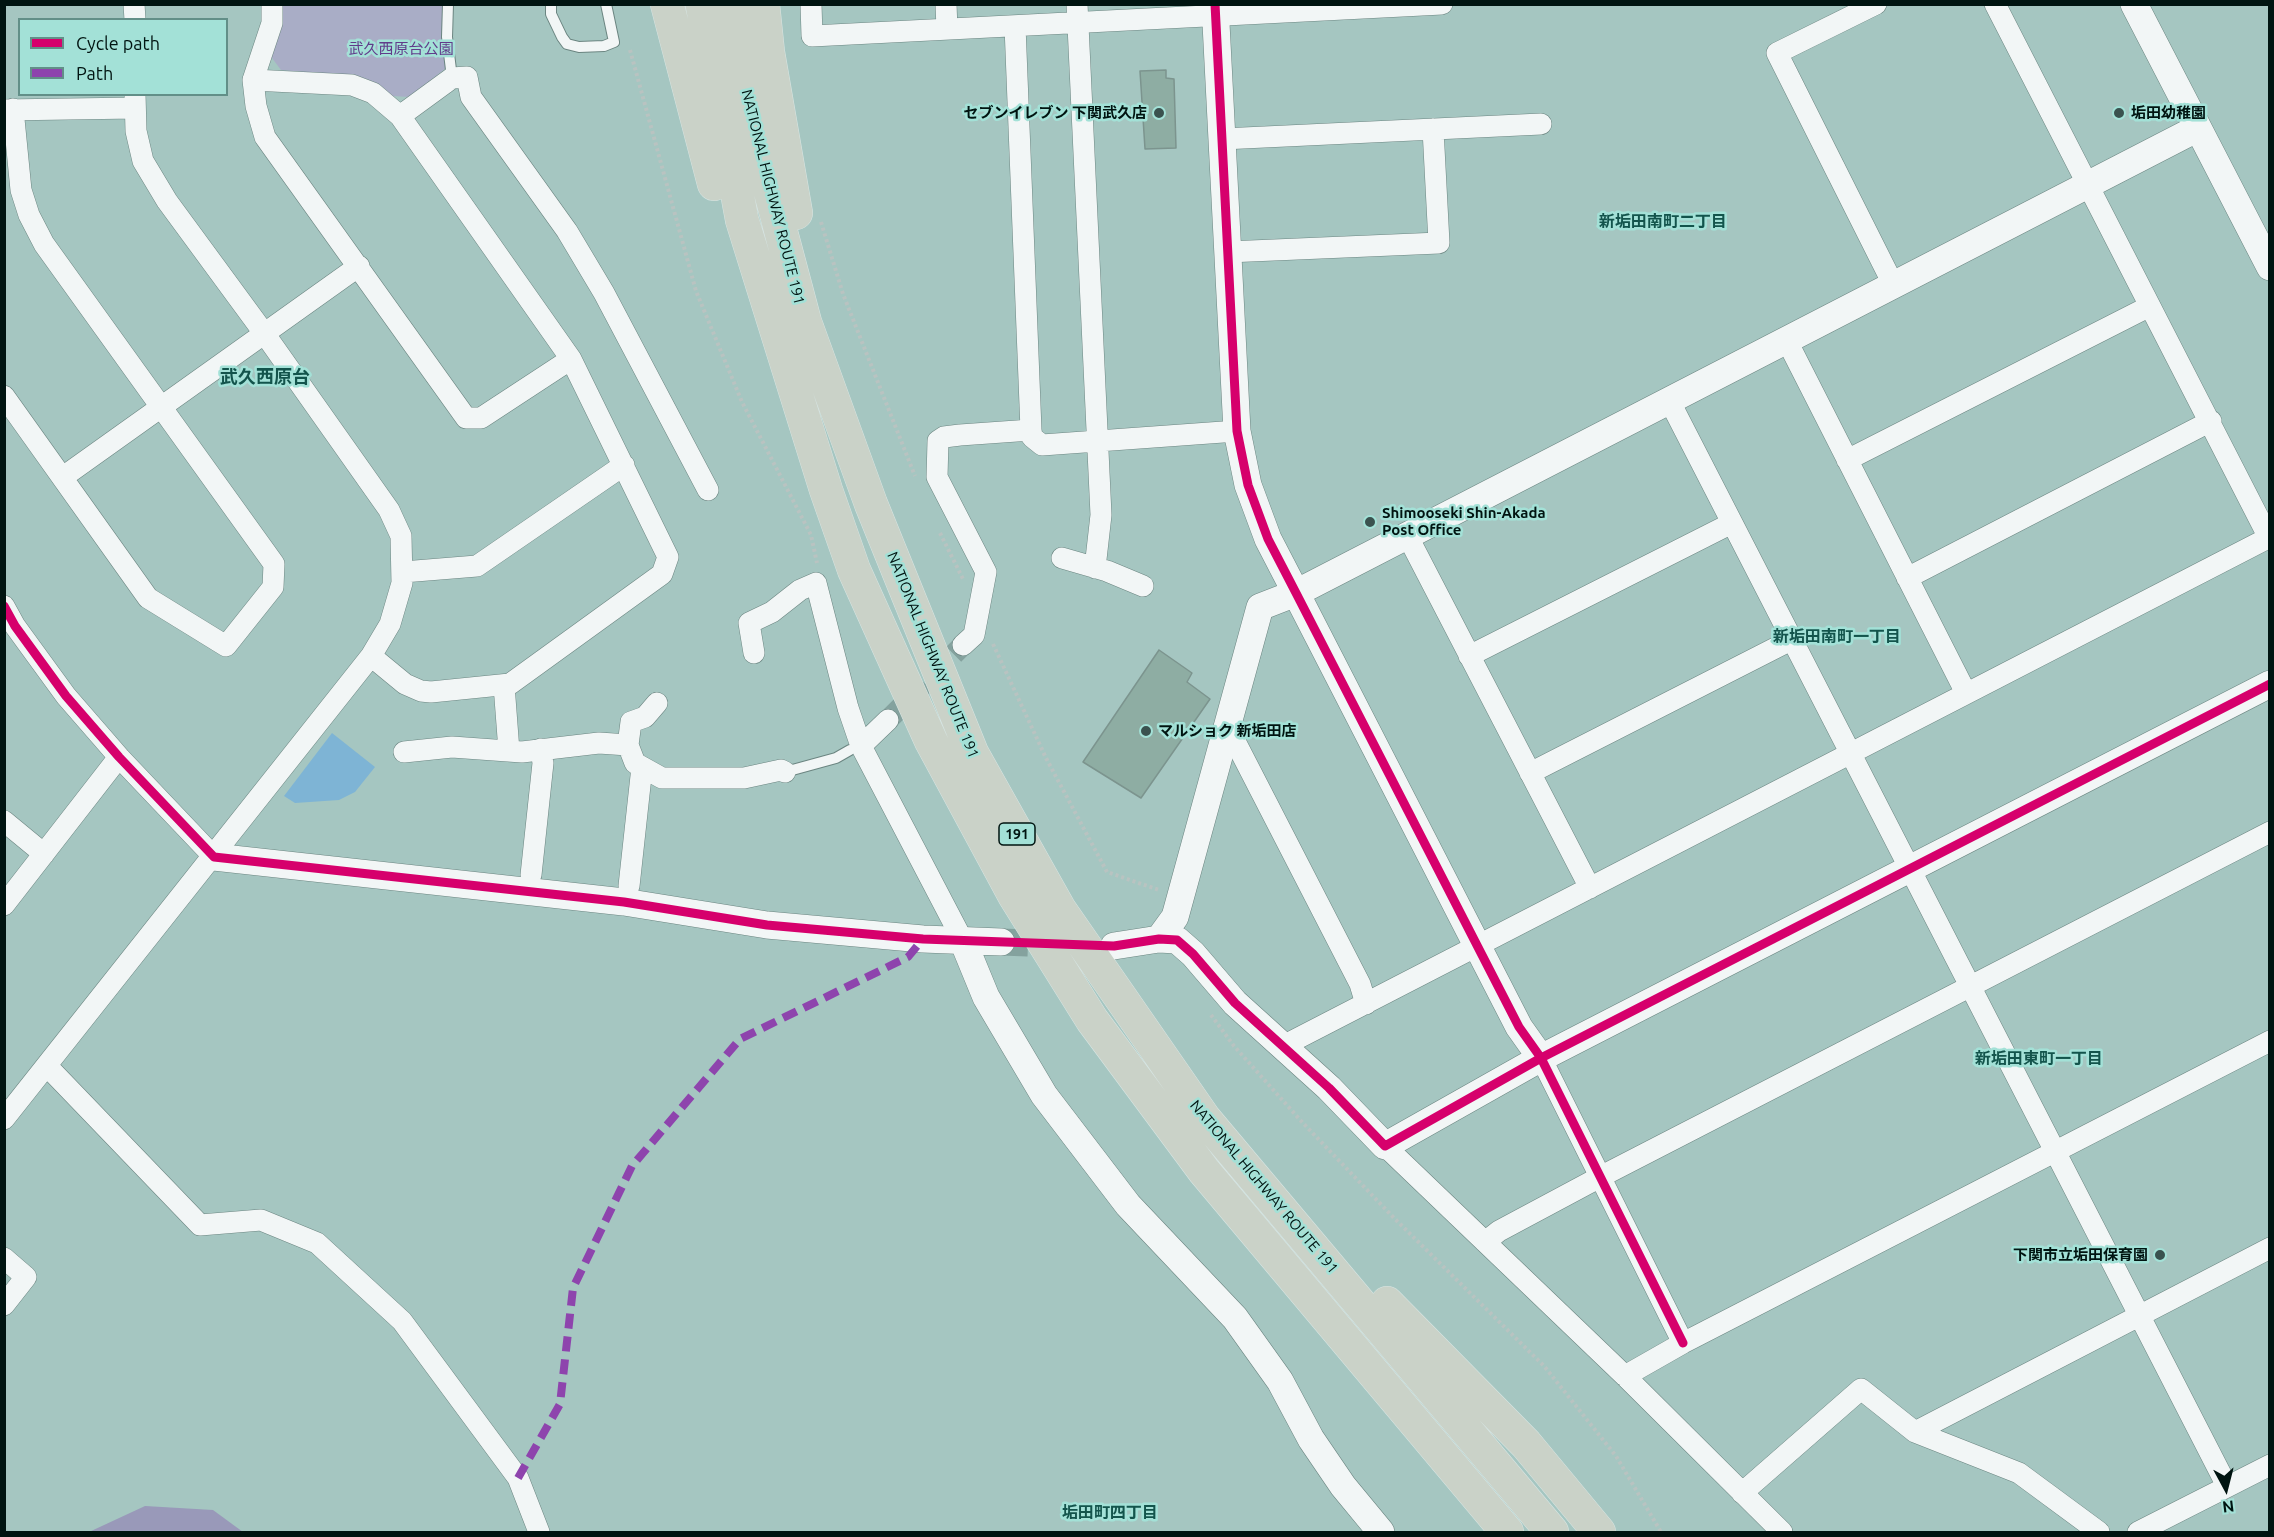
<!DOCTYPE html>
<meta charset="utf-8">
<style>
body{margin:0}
#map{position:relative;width:2274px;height:1537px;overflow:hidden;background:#a5c6c1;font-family:Ubuntu,sans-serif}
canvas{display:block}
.frame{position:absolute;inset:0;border:6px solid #001411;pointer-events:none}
.legend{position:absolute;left:18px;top:18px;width:210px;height:78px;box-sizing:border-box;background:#a3e1d7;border:2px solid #628f88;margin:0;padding:8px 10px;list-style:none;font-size:18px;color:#001411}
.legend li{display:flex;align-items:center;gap:12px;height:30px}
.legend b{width:30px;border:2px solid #628f88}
.north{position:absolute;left:2196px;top:1459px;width:60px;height:60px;-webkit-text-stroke:4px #a3e1d7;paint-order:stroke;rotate:173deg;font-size:16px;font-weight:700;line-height:24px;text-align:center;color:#001411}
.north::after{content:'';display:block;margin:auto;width:21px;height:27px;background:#001411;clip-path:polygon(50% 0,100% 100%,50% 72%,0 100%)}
</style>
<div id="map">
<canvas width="2274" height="1537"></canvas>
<div class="frame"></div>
<ul class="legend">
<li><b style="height:8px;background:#d6006c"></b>Cycle path</li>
<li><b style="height:8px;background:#8e44ad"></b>Path</li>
</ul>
<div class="north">N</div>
</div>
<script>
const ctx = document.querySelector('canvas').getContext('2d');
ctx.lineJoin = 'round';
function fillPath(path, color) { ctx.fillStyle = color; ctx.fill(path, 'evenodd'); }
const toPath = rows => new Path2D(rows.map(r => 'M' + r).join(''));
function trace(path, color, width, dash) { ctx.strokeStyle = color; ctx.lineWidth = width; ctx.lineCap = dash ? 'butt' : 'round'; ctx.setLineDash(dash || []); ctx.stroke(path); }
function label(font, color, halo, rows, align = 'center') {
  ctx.font = font + ' Ubuntu,"Noto Sans JP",sans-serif'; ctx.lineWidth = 5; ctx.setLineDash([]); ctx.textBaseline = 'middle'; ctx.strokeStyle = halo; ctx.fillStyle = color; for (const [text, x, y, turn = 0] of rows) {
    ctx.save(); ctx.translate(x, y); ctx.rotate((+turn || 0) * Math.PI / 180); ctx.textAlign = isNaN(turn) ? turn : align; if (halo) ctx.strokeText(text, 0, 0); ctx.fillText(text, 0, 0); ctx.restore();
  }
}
fillPath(toPath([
 [282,5,443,5,446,68,410,97,392,96,376,84,348,76,281,70,269,54]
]), '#a9adc6');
fillPath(toPath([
 [145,1506,213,1510,243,1532,89,1532]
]), '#9999b9');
fillPath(toPath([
 [332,733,375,767,355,792,339,800,295,803,284,796]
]), '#7eb4d5');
const building = toPath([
 [1166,70,1166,78,1174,79,1176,148,1145,149,1140,71,1166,70],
 [1159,650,1192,673,1187,682,1210,699,1141,798,1083,762,1159,650]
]);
fillPath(building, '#8eada3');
trace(building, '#7c948e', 1.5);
trace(toPath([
 [888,720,963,645]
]), '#84a29e', 21, [21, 10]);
trace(toPath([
 [1001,942,1061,944]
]), '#84a29e', 27, [27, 14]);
const service = toPath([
 [448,4,447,37,452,78],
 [551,4,551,14,562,37,567,44,579,47,604,46,614,42,606,4],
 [785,772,836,758,850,750]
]);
const minor = toPath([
 [134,4,135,20],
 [272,4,272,23,253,80,256,106,265,137,466,418,481,418,571,359],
 [811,4,812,36,1442,4],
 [946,4,947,29],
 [1077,4,1101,515,1095,568],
 [1876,4,1777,53,1893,284],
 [1995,4,2269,538],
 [1015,26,1031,430],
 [253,80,352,85,373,93,400,116,571,359,668,557,662,574,510,684,431,692,421,691,405,684,371,656],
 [4,110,135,108],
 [400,116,452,78,467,77,471,97,567,231,604,293,708,490],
 [1222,139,1541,124],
 [1227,252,1439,243,1433,129],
 [1786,339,1966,693],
 [4,396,148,598,226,646,273,587,274,564,44,244,29,215,21,190,13,109],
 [1669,400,2227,1486],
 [1847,460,2150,306],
 [63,477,359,266],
 [1407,535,1590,888],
 [1062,558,1107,571,1143,586],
 [403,572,477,566,624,465],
 [1907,578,2211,421],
 [4,606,15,626,66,696,119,757,214,857],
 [963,645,974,635,986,572,937,477,938,441,944,437,960,435,1031,430,1032,437,1042,445,1237,431],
 [754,653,749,623,772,612,800,590,816,583,848,708,861,746,963,941],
 [1469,656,1732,523],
 [504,685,509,751],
 [1225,734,1237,745,1360,984,1366,1004],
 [628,745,631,722,645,717,657,703],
 [861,746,888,720],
 [404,752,452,747,522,752,599,743,628,745,635,763,662,778,744,778,781,770,785,772],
 [1530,773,1793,639],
 [4,821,44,854],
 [531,875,543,763,541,749],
 [629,886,642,767],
 [4,905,119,757],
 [1281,1047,2270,537],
 [1541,1058,1683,1343],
 [47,1066,200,1225,261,1220,317,1243,402,1321,518,1478,539,1532],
 [4,1119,371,656,390,624,402,583,401,536,389,510,264,333,167,201,143,161,136,131,135,94],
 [1385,1146,1625,1376,1782,1532],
 [1485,1242,1499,1231,1600,1177,2270,832],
 [4,1258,26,1277,4,1305],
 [1625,1376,1683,1343,2270,1041],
 [1915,1432,2270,1248],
 [1742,1493,1861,1389,1915,1432,2019,1473,2099,1532],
 [2138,1532,2270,1465]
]);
const tertiary = toPath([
 [1215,4,1237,431,1248,485,1268,539,1296,593,1519,1027,1541,1058],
 [2134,4,2270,267],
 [214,857,624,902,767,925,923,939,1001,942],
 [1159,939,1175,917,1260,607,1296,593,2198,128],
 [963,941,986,997,1044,1095,1128,1205,1235,1318,1280,1381,1311,1439,1343,1486,1381,1532],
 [1114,946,1159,939,1177,940,1193,954,1235,1003,1329,1088,1385,1146,1541,1058,2270,684]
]);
const trunk = toPath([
 [667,4,714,184],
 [702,4,742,220,826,490,854,570,931,741,1014,895,1092,1020,1204,1171,1507,1532],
 [730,4,748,108,805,322,871,504,972,753,1060,910,1204,1118,1552,1532],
 [763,4,768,52,796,213],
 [1387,1303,1526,1444,1599,1532]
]);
trace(service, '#6b8581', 12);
trace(minor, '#6b8581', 22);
trace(tertiary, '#6b8581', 28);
trace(trunk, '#d6e5e3', 34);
trace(toPath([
 [630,50,696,291,742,402,811,535,817,563],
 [821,222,843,294,915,476],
 [940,533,963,579],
 [993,644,1046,758,1107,872,1159,890],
 [1211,1015,1234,1046,1302,1122,1394,1218,1544,1366,1616,1456,1661,1532]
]), '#b9c3c1', 4, [3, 3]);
trace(service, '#f2f6f6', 10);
trace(minor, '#f2f6f6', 21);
trace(tertiary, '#f2f6f6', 27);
trace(trunk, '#cad2c8', 33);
trace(toPath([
 [518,1478,560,1404,573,1288,632,1166,740,1039,908,957,923,939]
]), '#8e44ad', 8, [15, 8]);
trace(toPath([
 [1215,4,1237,431,1248,485,1268,539,1296,593,1519,1027,1541,1058,1683,1343],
 [4,606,15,626,66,696,119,757,214,857,624,902,767,925,923,939,1114,946,1159,939,1177,940,1193,954,1235,1003,1329,1088,1385,1146,1541,1058,2270,684]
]), '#d6006c', 9);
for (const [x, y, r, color] of [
 [1159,113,6,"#3a524f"],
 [2119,113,6,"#3a524f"],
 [1370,522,6,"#3a524f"],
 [1146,731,6,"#3a524f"],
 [2160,1255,6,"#3a524f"]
]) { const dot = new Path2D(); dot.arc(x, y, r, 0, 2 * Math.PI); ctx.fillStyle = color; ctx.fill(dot); trace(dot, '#a3e1d7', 2); }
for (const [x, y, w] of [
 [1017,834,36]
]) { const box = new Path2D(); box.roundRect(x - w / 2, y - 11, w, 22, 4.5); ctx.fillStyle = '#a3e1d7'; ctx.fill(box); trace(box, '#001411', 1.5); }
label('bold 14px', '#001411', null, [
 ["191",1017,834]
]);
label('15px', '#613c8a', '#a3e1d7', [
 ["武久西原台公園",401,49]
]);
label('bold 15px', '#001411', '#a3e1d7', [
 ["セブンイレブン 下関武久店",1147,113,"right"],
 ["垢田幼稚園",2131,113],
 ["Shimooseki Shin-Akada",1382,513],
 ["Post Office",1382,530],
 ["マルショク 新垢田店",1158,731],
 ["下関市立垢田保育園",2148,1255,"right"]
], 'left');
label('15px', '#001411', '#a3e1d7', [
 ["NATIONAL HIGHWAY ROUTE 191",773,197,76],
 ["NATIONAL HIGHWAY ROUTE 191",933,655,68],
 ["NATIONAL HIGHWAY ROUTE 191",1264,1187,50]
]);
label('bold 16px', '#13544c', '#a3e1d7', [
 ["新垢田南町二丁目",1663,222],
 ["新垢田南町一丁目",1837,637],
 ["新垢田東町一丁目",2039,1059],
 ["垢田町四丁目",1110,1513]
]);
label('bold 18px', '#13544c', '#a3e1d7', [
 ["武久西原台",265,377]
]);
</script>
